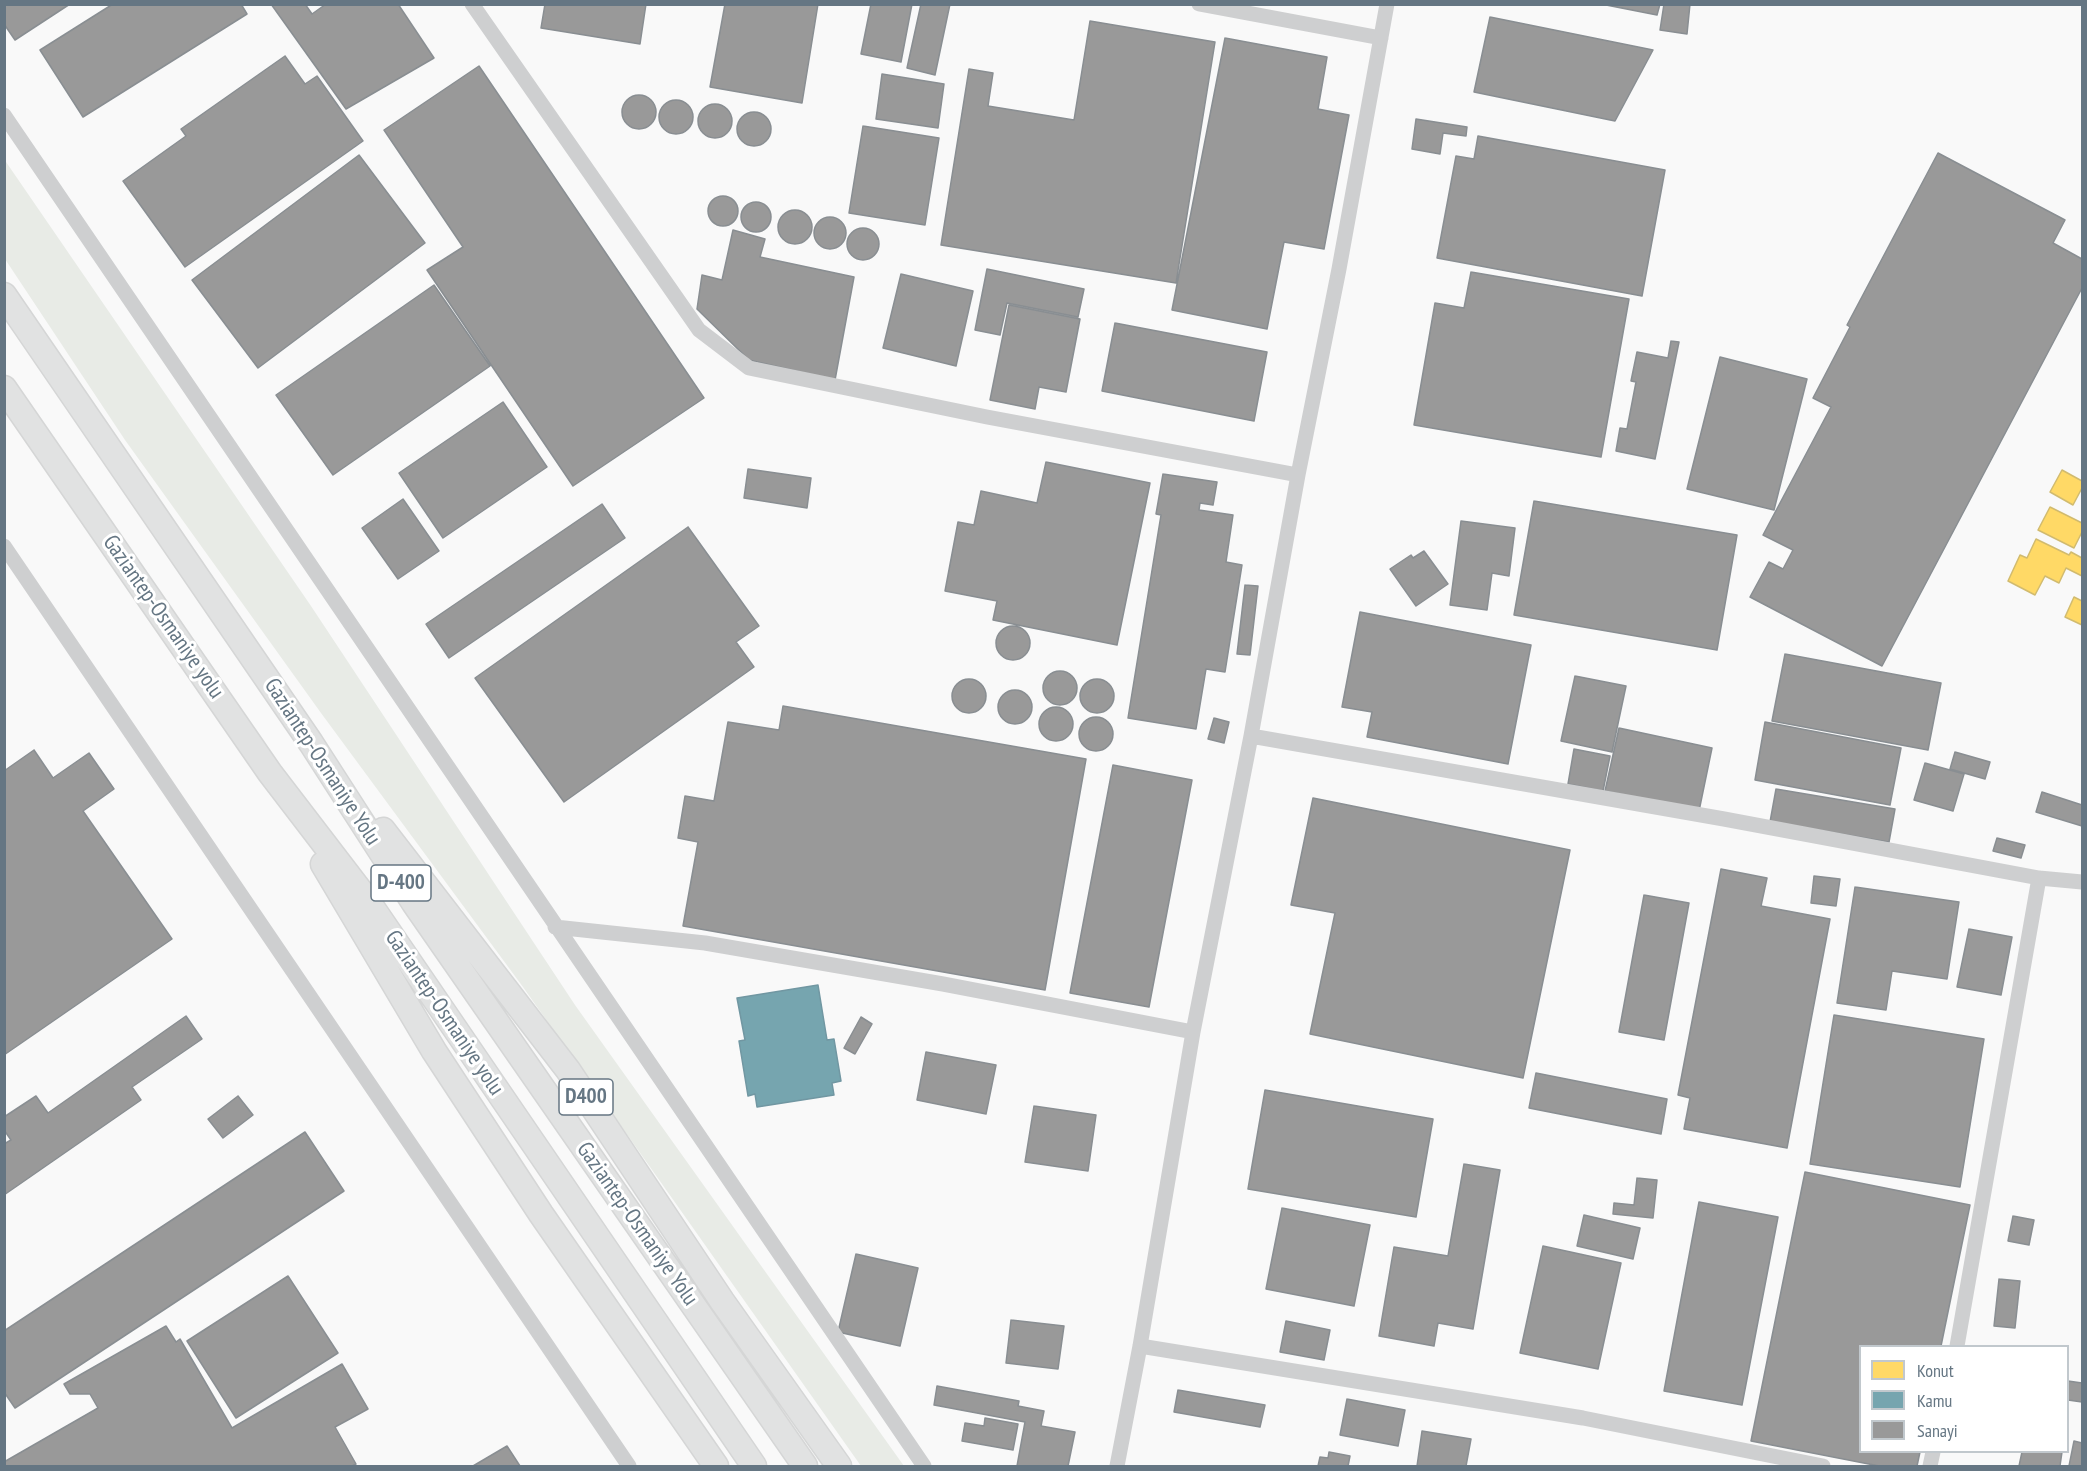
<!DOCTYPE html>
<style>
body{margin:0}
#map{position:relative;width:2087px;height:1471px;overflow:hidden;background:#f9f9f9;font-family:"PT Sans Narrow",sans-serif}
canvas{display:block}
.frame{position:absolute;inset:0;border:6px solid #657683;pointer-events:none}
.legend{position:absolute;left:1859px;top:1345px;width:210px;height:108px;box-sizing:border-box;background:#fff;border:2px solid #c1c8cd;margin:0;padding:8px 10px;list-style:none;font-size:18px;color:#657683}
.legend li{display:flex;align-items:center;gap:12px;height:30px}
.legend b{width:30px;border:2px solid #c1c8cd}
</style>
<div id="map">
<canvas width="2087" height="1471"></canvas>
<div class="frame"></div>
<ul class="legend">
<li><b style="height:16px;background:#ffd966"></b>Konut</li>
<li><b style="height:16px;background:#76a5af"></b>Kamu</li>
<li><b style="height:16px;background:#999"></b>Sanayi</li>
</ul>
</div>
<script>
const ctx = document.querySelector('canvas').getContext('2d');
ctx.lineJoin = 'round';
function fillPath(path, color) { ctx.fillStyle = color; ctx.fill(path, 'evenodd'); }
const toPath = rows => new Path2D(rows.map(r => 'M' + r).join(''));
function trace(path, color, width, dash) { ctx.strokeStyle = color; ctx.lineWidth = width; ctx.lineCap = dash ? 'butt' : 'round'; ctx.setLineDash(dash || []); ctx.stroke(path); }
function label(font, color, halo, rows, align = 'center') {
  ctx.font = font + ' "PT Sans Narrow",sans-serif'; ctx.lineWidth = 6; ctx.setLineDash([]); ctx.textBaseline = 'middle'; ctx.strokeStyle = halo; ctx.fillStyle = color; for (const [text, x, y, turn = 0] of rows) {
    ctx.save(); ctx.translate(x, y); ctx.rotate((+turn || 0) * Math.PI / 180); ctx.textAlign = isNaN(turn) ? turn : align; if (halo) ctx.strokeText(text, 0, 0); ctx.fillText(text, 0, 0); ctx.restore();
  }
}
fillPath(toPath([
 [4,159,311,606,575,1005,904,1466,861,1466,523,987,321,713,125,440,5,259]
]), '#e8ebe6');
const homes = toPath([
 [2062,470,2082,481,2082,488,2073,505,2050,492,2062,470],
 [2050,507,2082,523,2082,532,2074,548,2038,530,2050,507],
 [2036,539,2069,555,2071,552,2082,558,2082,576,2066,568,2059,583,2045,576,2035,595,2008,581,2020,555,2027,558,2036,539],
 [2074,597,2082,601,2082,625,2065,617,2074,597]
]);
fillPath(homes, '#ffd966');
trace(homes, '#d1bb6f', 1.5);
const public = toPath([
 [818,985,827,1040,834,1039,841,1081,832,1083,834,1095,757,1107,755,1094,748,1096,739,1041,745,1040,737,998,818,985]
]);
fillPath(public, '#76a5af');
trace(public, '#7197a2', 1.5);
const industry = toPath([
 [4,4,70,4,15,40,4,24,4,4],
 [113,4,241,4,247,14,83,117,40,50,113,4],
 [271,4,305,4,312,14,326,4,398,4,434,58,346,109,271,4],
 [545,4,646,4,640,44,541,28,545,4],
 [725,4,818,4,802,103,710,87,725,4],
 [871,4,912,4,901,62,861,54,871,4],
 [921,4,950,4,935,75,907,68,921,4],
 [1601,4,1660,4,1657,15,1601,4],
 [1664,4,1690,4,1687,34,1660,30,1664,4],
 [1490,17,1653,50,1615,121,1474,92,1490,17],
 [1090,21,1215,42,1176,283,941,245,969,69,993,73,988,106,1074,120,1090,21],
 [1225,38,1327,57,1318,109,1349,115,1324,249,1284,242,1267,329,1172,310,1225,38],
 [285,56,305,84,317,76,363,141,185,267,123,181,186,136,181,129,285,56],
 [479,66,704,398,573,486,427,270,463,247,384,130,479,66],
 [882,74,944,84,938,128,876,119,882,74],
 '622 112a17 17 0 1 1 34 0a17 17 0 1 1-34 0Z',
 '659 117a17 17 0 1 1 34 0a17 17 0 1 1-34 0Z',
 '698 121a17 17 0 1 1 34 0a17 17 0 1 1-34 0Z',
 '737 129a17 17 0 1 1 34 0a17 17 0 1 1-34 0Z',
 [1416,119,1467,127,1466,136,1443,133,1440,154,1412,149,1416,119],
 [863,126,939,138,925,225,849,213,863,126],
 [1478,136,1665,170,1642,296,1437,258,1456,156,1474,159,1478,136],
 [1938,153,2065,220,2053,243,2082,259,2082,288,1882,666,1750,597,1769,562,1783,569,1793,550,1763,535,1831,407,1813,398,1850,327,1847,325,1938,153],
 [359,155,425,243,258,368,192,280,359,155],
 '708 211a15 15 0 1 1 30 0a15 15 0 1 1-30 0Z',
 '741 217a15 15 0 1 1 30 0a15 15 0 1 1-30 0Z',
 '778 227a17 17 0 1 1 34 0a17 17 0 1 1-34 0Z',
 '814 233a16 16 0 1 1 32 0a16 16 0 1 1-32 0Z',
 '847 244a16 16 0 1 1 32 0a16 16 0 1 1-32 0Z',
 [733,230,765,239,760,257,854,277,835,380,749,360,697,309,702,275,722,280,733,230],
 [987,269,1084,289,1078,317,1007,303,1000,335,975,330,987,269],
 [1471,272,1629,299,1601,457,1414,425,1435,303,1464,308,1471,272],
 [901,274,973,291,956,366,883,348,901,274],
 [434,285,490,366,333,475,276,395,434,285],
 [1009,305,1080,319,1066,392,1039,387,1035,409,990,400,1009,305],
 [1115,323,1267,352,1254,421,1102,391,1115,323],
 [1671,341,1679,342,1655,459,1616,451,1620,428,1627,429,1636,382,1631,381,1637,352,1668,358,1671,341],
 [1720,357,1807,379,1774,510,1687,489,1720,357],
 [503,402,547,467,443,538,399,473,503,402],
 [1046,462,1150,483,1117,645,993,620,997,601,945,591,958,522,974,525,981,491,1037,503,1046,462],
 [748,469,811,478,807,508,744,498,748,469],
 [1163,474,1217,482,1213,505,1200,503,1199,510,1233,515,1226,562,1242,565,1225,672,1206,669,1196,729,1128,718,1161,515,1156,514,1163,474],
 [403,499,439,551,398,579,362,528,403,499],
 [1534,501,1737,535,1717,650,1514,615,1534,501],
 [602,504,625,538,449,658,426,624,602,504],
 [1461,521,1515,528,1509,576,1492,573,1487,610,1450,605,1461,521],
 [688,527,759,626,736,642,754,667,564,802,475,678,688,527],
 [1424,551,1448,584,1416,606,1390,569,1411,555,1413,558,1424,551],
 [1245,585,1258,586,1250,655,1237,654,1245,585],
 [1360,612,1531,645,1508,764,1367,737,1372,712,1342,707,1360,612],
 '996 643a17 17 0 1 1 34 0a17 17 0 1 1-34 0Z',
 [1785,654,1941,683,1928,750,1772,721,1785,654],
 '1043 688a17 17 0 1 1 34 0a17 17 0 1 1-34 0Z',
 [1575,676,1626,686,1612,752,1561,741,1575,676],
 '952 696a17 17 0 1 1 34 0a17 17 0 1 1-34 0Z',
 '1080 696a17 17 0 1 1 34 0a17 17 0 1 1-34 0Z',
 '998 707a17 17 0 1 1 34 0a17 17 0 1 1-34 0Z',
 [783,706,1086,759,1045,990,683,926,698,842,678,838,685,796,714,801,728,722,779,730,783,706],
 '1039 724a17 17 0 1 1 34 0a17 17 0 1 1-34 0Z',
 '1079 734a17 17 0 1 1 34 0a17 17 0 1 1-34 0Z',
 [1214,718,1229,722,1224,743,1208,739,1214,718],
 [1765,722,1901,748,1890,805,1755,780,1765,722],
 [1619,728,1712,748,1699,811,1605,791,1619,728],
 [1574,749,1610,756,1603,791,1568,784,1574,749],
 [34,750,53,778,89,753,114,789,83,811,172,939,4,1055,4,771,34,750],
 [1955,752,1990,762,1985,779,1950,769,1955,752],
 [1925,763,1964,774,1953,811,1914,800,1925,763],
 [1113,765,1192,780,1149,1007,1070,993,1113,765],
 [1776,789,1895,809,1889,842,1770,822,1776,789],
 [2042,792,2082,805,2082,826,2036,812,2042,792],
 [1313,798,1570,850,1523,1078,1310,1034,1335,913,1291,905,1313,798],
 [1997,838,2025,845,2021,858,1993,851,1997,838],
 [1721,869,1767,878,1761,906,1830,919,1787,1148,1684,1129,1690,1098,1678,1095,1721,869],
 [1814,876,1840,879,1836,906,1811,903,1814,876],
 [1855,887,1959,902,1947,979,1892,971,1886,1010,1837,1003,1855,887],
 [1644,895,1689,903,1664,1040,1619,1032,1644,895],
 [1969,929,2012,937,2001,995,1957,987,1969,929],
 [1834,1015,1984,1039,1960,1187,1810,1164,1834,1015],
 [186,1016,202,1039,132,1087,141,1100,4,1195,4,1144,11,1140,4,1130,4,1117,36,1096,48,1113,186,1016],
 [861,1017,872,1024,855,1054,844,1048,861,1017],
 [926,1052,996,1065,986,1114,917,1100,926,1052],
 [1536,1073,1667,1099,1661,1134,1529,1108,1536,1073],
 [1265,1090,1433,1119,1416,1217,1248,1189,1265,1090],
 [238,1096,253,1115,223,1138,208,1119,238,1096],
 [1034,1106,1096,1115,1088,1171,1025,1162,1034,1106],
 [305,1132,344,1191,15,1408,4,1392,4,1331,305,1132],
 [1464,1164,1500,1170,1473,1329,1438,1323,1434,1346,1379,1336,1394,1247,1448,1256,1464,1164],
 [1805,1172,1970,1205,1941,1346,1860,1346,1860,1452,1920,1452,1917,1466,1879,1466,1751,1441,1805,1172],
 [1637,1178,1657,1180,1653,1218,1613,1214,1614,1203,1634,1205,1637,1178],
 [1699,1202,1778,1217,1742,1405,1664,1391,1699,1202],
 [1282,1208,1370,1225,1354,1306,1266,1289,1282,1208],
 [1584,1215,1640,1228,1633,1259,1577,1246,1584,1215],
 [2013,1216,2034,1220,2029,1245,2008,1241,2013,1216],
 [1543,1246,1621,1263,1598,1369,1520,1353,1543,1246],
 [856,1254,918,1268,900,1346,838,1332,856,1254],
 [288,1276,338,1353,236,1418,187,1341,288,1276],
 [1999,1279,2020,1281,2015,1328,1994,1326,1999,1279],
 [1011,1320,1064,1326,1058,1369,1006,1363,1011,1320],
 [1286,1321,1330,1330,1324,1360,1280,1352,1286,1321],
 [166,1326,176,1342,180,1339,232,1428,342,1364,368,1409,335,1427,356,1464,352,1466,4,1466,4,1462,98,1408,90,1394,70,1394,64,1384,166,1326],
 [2068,1381,2082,1383,2082,1402,2068,1400,2068,1381],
 [937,1386,1019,1401,1018,1406,1044,1411,1041,1426,1075,1432,1068,1466,1017,1466,1025,1422,934,1405,937,1386],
 [1178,1390,1265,1405,1260,1427,1174,1412,1178,1390],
 [1347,1399,1405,1410,1398,1446,1340,1435,1347,1399],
 [985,1418,1018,1424,1013,1450,962,1441,965,1423,984,1426,985,1418],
 [1422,1431,1471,1439,1466,1466,1417,1466,1422,1431],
 [2074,1441,2082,1443,2082,1466,2069,1466,2074,1441],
 [507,1446,520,1466,473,1466,507,1446],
 [1329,1452,1350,1456,1348,1466,1318,1466,1320,1457,1328,1458,1329,1452],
 [2022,1452,2062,1452,2060,1466,2019,1466,2022,1452]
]);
fillPath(industry, '#999');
trace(industry, '#898e92', 1.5);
const trunk = toPath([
 [4,295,311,743,414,903,805,1466],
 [4,388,270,773,365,897,754,1466],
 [383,830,568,1070,722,1301,839,1466],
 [323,864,434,1051,541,1214,716,1466]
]);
trace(trunk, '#d5d6d6', 27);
trace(toPath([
 [472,4,699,330,749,368,987,417,1298,475],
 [1199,4,1381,38],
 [4,115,924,1466],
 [4,546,629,1466],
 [1251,736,1724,819,2039,878,2082,882],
 [555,927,705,943,943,984,1193,1032],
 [1140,1346,1583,1418,1823,1466],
 [1957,1346,2039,878],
 [1117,1466,1140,1346,1193,1032,1251,736,1298,475,1339,269,1387,4],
 [1930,1466,1933,1452]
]), '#cecfd0', 15);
trace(trunk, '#e1e2e2', 24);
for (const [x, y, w] of [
 [401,883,60],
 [586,1097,54]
]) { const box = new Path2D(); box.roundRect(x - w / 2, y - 18, w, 36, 4.5); ctx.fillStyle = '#fff'; ctx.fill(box); trace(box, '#657683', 1.5); }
label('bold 21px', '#657683', null, [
 ["D-400",401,883],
 ["D400",586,1097]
]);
label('22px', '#657683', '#fff', [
 ["Gaziantep-Osmaniye yolu",163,617,55],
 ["Gaziantep-Osmaniye Yolu",322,762,57],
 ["Gaziantep-Osmaniye yolu",444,1013,56],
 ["Gaziantep-Osmaniye Yolu",637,1224,55]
]);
</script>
